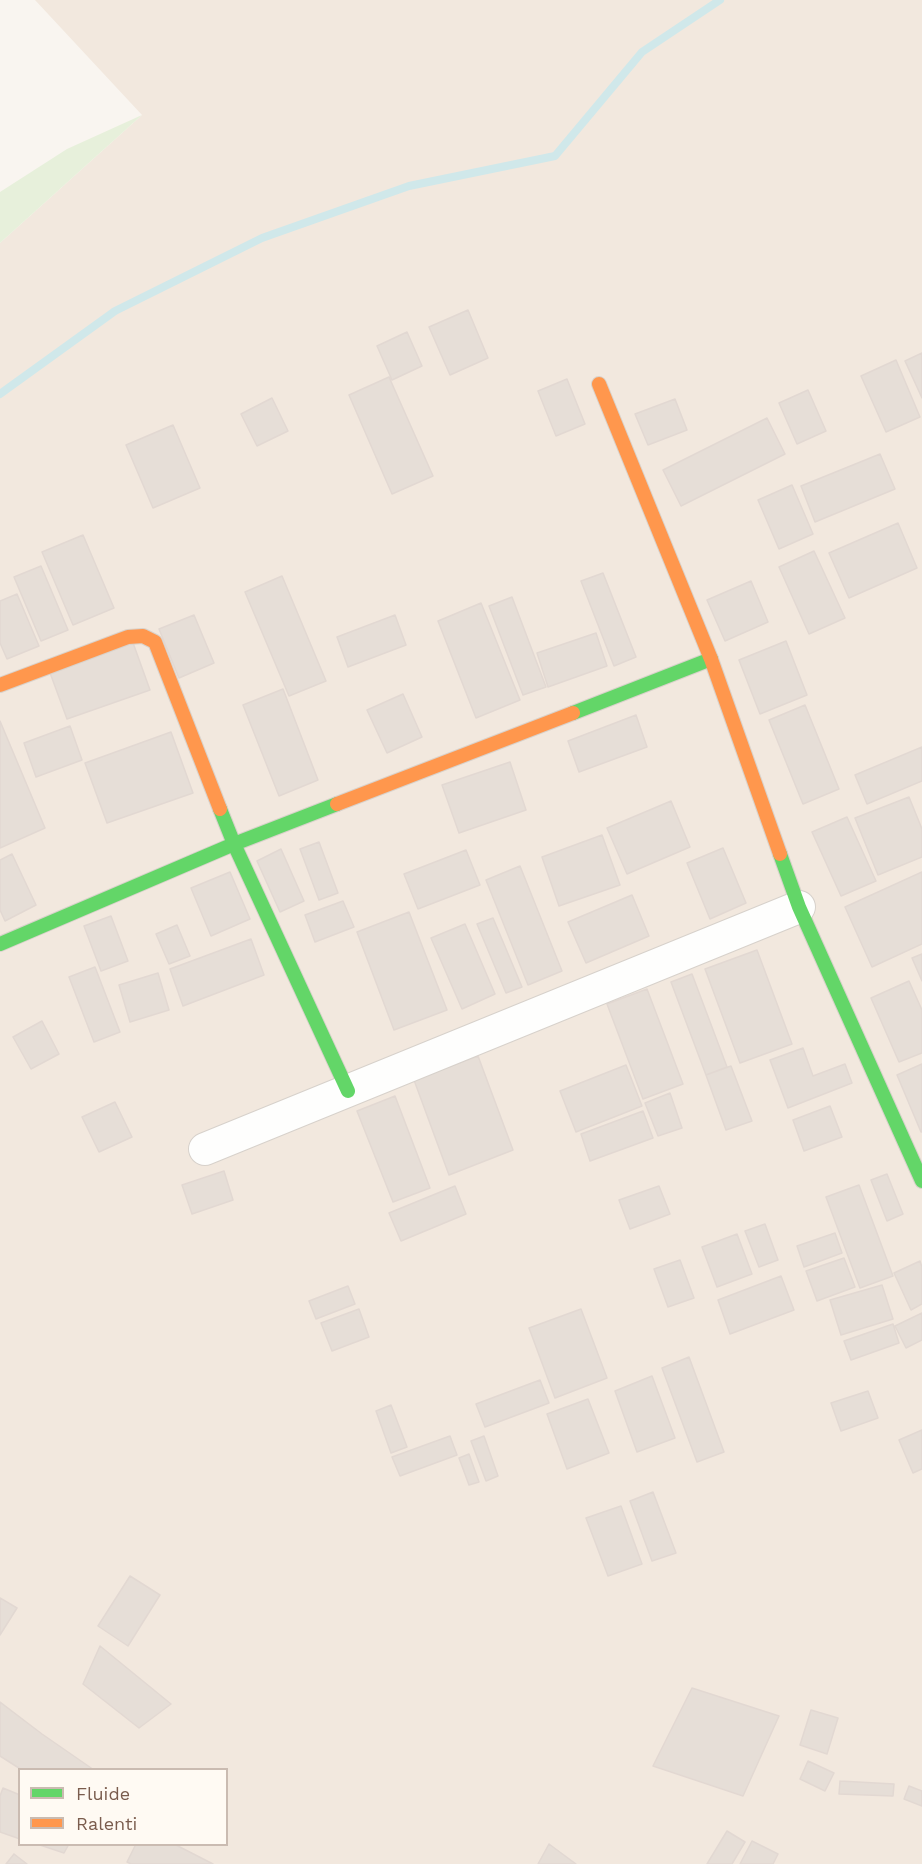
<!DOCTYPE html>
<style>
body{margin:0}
#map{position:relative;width:922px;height:1864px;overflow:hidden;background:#f9f5f0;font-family:"Work Sans",sans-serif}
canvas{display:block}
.legend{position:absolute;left:18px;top:1768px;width:210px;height:78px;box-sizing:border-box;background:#fffaf3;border:2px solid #cabbb1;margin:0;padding:8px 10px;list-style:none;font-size:18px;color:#7a5c4d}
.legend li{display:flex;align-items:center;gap:12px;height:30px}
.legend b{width:30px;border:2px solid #cabbb1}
</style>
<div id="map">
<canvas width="922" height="1864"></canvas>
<ul class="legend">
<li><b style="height:8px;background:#63d668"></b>Fluide</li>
<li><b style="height:8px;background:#ff974d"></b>Ralenti</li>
</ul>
</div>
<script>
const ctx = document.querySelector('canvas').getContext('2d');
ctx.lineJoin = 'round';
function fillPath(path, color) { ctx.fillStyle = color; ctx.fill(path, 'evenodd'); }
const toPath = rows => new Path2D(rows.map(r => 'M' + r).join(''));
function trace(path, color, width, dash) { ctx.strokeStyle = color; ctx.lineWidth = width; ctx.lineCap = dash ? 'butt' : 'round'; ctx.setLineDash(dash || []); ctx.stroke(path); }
fillPath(toPath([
 [35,0,922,0,922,1864,0,1864,0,243,142,115],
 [20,1770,226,1770,226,1844,20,1844]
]), '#f2e8de');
fillPath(toPath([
 [142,115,0,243,0,192,67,149]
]), '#e7f0db');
trace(toPath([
 [0,394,115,311,262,238,409,186,555,156,642,52,720,0]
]), '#d0e8ea', 8);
const building = toPath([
 [468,310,488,358,450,375,429,327,468,310],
 [407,332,422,366,392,380,377,346,407,332],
 [922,353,922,398,905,361,922,353],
 [896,360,920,417,886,432,861,376,896,360],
 [389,377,433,476,392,494,349,395,389,377],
 [567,379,585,424,556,436,538,391,567,379],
 [808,390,826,431,797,444,779,403,808,390],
 [272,398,288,431,257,446,241,414,272,398],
 [675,399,687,430,648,445,635,414,675,399],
 [767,418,785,454,681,506,663,470,767,418],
 [173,425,200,488,153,508,126,445,173,425],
 [880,454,895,489,815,522,801,486,880,454],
 [792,485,813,534,779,549,758,500,792,485],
 [898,523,917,568,849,598,829,553,898,523],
 [83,535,114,608,73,625,42,552,83,535],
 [814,551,845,618,809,634,779,567,814,551],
 [41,566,68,630,41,641,14,577,41,566],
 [603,573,636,657,614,666,581,581,603,573],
 [282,576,326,681,289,696,245,592,282,576],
 [751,581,768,622,725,641,707,600,751,581],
 [17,594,39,646,7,659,0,643,0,601,17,594],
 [512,597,546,687,523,695,489,606,512,597],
 [481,603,520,700,476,718,438,621,481,603],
 [194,615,214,663,179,678,159,629,194,615],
 [395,615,406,645,348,667,337,637,395,615],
 [596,633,607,666,548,687,537,653,596,633],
 [132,640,150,690,67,719,49,670,132,640],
 [786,641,807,695,760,714,739,660,786,641],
 [283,689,318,780,279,796,243,705,283,689],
 [403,694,422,737,387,753,367,710,403,694],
 [805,705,839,789,803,804,769,720,805,705],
 [636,715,647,747,579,772,568,741,636,715],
 [0,721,45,828,0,848,0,721],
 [70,726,82,760,36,777,24,743,70,726],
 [171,732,193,793,107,823,85,763,171,732],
 [922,747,922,781,867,804,855,775,922,747],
 [510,762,526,810,459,833,442,785,510,762],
 [909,797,922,829,922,857,878,875,855,818,909,797],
 [671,801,690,847,627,874,607,828,671,801],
 [847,817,876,881,841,896,812,832,847,817],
 [602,835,620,885,559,906,542,857,602,835],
 [319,842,338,893,319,900,300,849,319,842],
 [723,848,746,903,710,919,687,863,723,848],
 [281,849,304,901,280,912,257,861,281,849],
 [466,850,480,885,418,909,404,874,466,850],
 [12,854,36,905,5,921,0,910,0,860,12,854],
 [520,866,562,971,528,985,486,880,520,866],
 [230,872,250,919,211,936,191,888,230,872],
 [922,872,922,944,872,967,845,907,922,872],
 [632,895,649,936,586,963,568,922,632,895],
 [343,901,354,927,315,942,305,915,343,901],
 [409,912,447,1010,394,1030,357,932,409,912],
 [111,916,128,961,101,971,84,926,111,916],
 [493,918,522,987,506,993,477,924,493,918],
 [465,924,495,994,462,1009,431,938,465,924],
 [177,925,190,956,169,964,156,934,177,925],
 [251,939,264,975,183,1006,170,969,251,939],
 [757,950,792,1044,740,1063,705,969,757,950],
 [922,954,922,981,912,958,922,954],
 [95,967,120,1032,94,1042,69,977,95,967],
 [158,973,169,1010,130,1022,119,985,158,973],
 [692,974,727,1067,706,1075,671,982,692,974],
 [909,981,922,1010,922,1053,899,1062,871,998,909,981],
 [647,989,683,1084,643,1099,607,1004,647,989],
 [42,1021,59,1054,31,1069,13,1037,42,1021],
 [803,1048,813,1076,845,1064,852,1083,788,1108,770,1060,803,1048],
 [478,1056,513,1150,449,1175,414,1080,478,1056],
 [922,1064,922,1132,921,1132,897,1075,922,1064],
 [626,1065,642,1106,576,1132,560,1091,626,1065],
 [731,1066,752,1121,726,1130,706,1075,731,1066],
 [670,1093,682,1128,658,1136,645,1103,670,1093],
 [395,1096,430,1188,393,1202,357,1111,395,1096],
 [115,1102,132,1137,99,1152,82,1117,115,1102],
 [830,1106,842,1137,804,1151,793,1120,830,1106],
 [643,1111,653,1138,590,1161,581,1134,643,1111],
 [224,1171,233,1200,192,1214,182,1185,224,1171],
 [887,1174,903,1214,887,1221,871,1180,887,1174],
 [859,1185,893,1276,860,1288,826,1197,859,1185],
 [455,1186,466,1214,401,1241,389,1213,455,1186],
 [659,1186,670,1214,630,1229,619,1200,659,1186],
 [765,1224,778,1260,759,1267,745,1231,765,1224],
 [835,1233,842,1253,804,1267,797,1246,835,1233],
 [737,1234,752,1274,717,1287,702,1247,737,1234],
 [844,1258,855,1287,817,1301,806,1271,844,1258],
 [680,1260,694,1298,668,1307,654,1269,680,1260],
 [920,1261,922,1267,922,1304,911,1310,894,1273,920,1261],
 [781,1276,794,1310,730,1334,718,1300,781,1276],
 [882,1285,893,1319,841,1335,830,1300,882,1285],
 [348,1286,355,1304,316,1319,309,1301,348,1286],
 [359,1309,369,1337,332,1351,321,1323,359,1309],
 [581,1309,607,1378,555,1398,529,1328,581,1309],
 [922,1313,922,1340,906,1348,895,1326,922,1313],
 [893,1324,899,1343,851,1360,844,1341,893,1324],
 [689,1357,724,1452,697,1462,662,1368,689,1357],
 [652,1376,675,1438,637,1452,615,1391,652,1376],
 [540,1380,549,1403,485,1427,476,1404,540,1380],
 [868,1391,878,1418,841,1431,831,1403,868,1391],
 [588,1399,609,1453,567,1469,547,1414,588,1399],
 [391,1405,407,1447,391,1453,376,1411,391,1405],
 [922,1430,922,1469,913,1473,899,1440,922,1430],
 [450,1436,457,1455,400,1476,392,1457,450,1436],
 [484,1436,498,1476,486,1481,471,1441,484,1436],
 [469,1454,479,1482,469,1485,459,1458,469,1454],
 [653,1492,676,1553,652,1561,630,1501,653,1492],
 [621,1506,642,1564,608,1576,586,1518,621,1506],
 [130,1576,160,1595,128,1646,98,1626,130,1576],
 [0,1598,17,1608,0,1635,0,1598],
 [100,1646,171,1704,139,1728,83,1684,100,1646],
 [692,1688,779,1716,743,1796,653,1766,692,1688],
 [0,1702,42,1734,94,1770,22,1770,0,1756,0,1702],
 [811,1710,838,1718,827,1754,800,1745,811,1710],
 [808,1761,834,1773,825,1791,800,1779,808,1761],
 [840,1781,894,1784,893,1796,839,1794,840,1781],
 [909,1786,922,1791,922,1806,904,1799,909,1786],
 [3,1788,20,1795,20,1839,0,1832,0,1796,3,1788],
 [727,1831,745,1842,732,1864,707,1864,727,1831],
 [752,1841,778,1854,773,1864,740,1864,752,1841],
 [37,1844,69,1844,64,1853,37,1844],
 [136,1844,174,1844,213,1864,131,1864,127,1862,136,1844],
 [549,1844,576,1864,538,1864,549,1844],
 [14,1854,27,1864,6,1864,14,1854]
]);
fillPath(building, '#e6ded7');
trace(building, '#e2d8d2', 1.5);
const street = toPath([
 [205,1149,799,907]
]);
const fast = toPath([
 [573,713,711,659],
 [220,809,234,844,348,1091],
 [780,854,799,907,922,1181],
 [0,944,234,844,337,804]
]);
const slow = toPath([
 [599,384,711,659,780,854],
 [0,685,128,637,143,636,155,642,220,809],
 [337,804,573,713]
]);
trace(street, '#d7d1cb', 34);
trace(fast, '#d9d2cb', 16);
trace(slow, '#d9d2cb', 16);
trace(street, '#fefefd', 32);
trace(fast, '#63d668', 14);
trace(slow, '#ff974d', 14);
</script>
